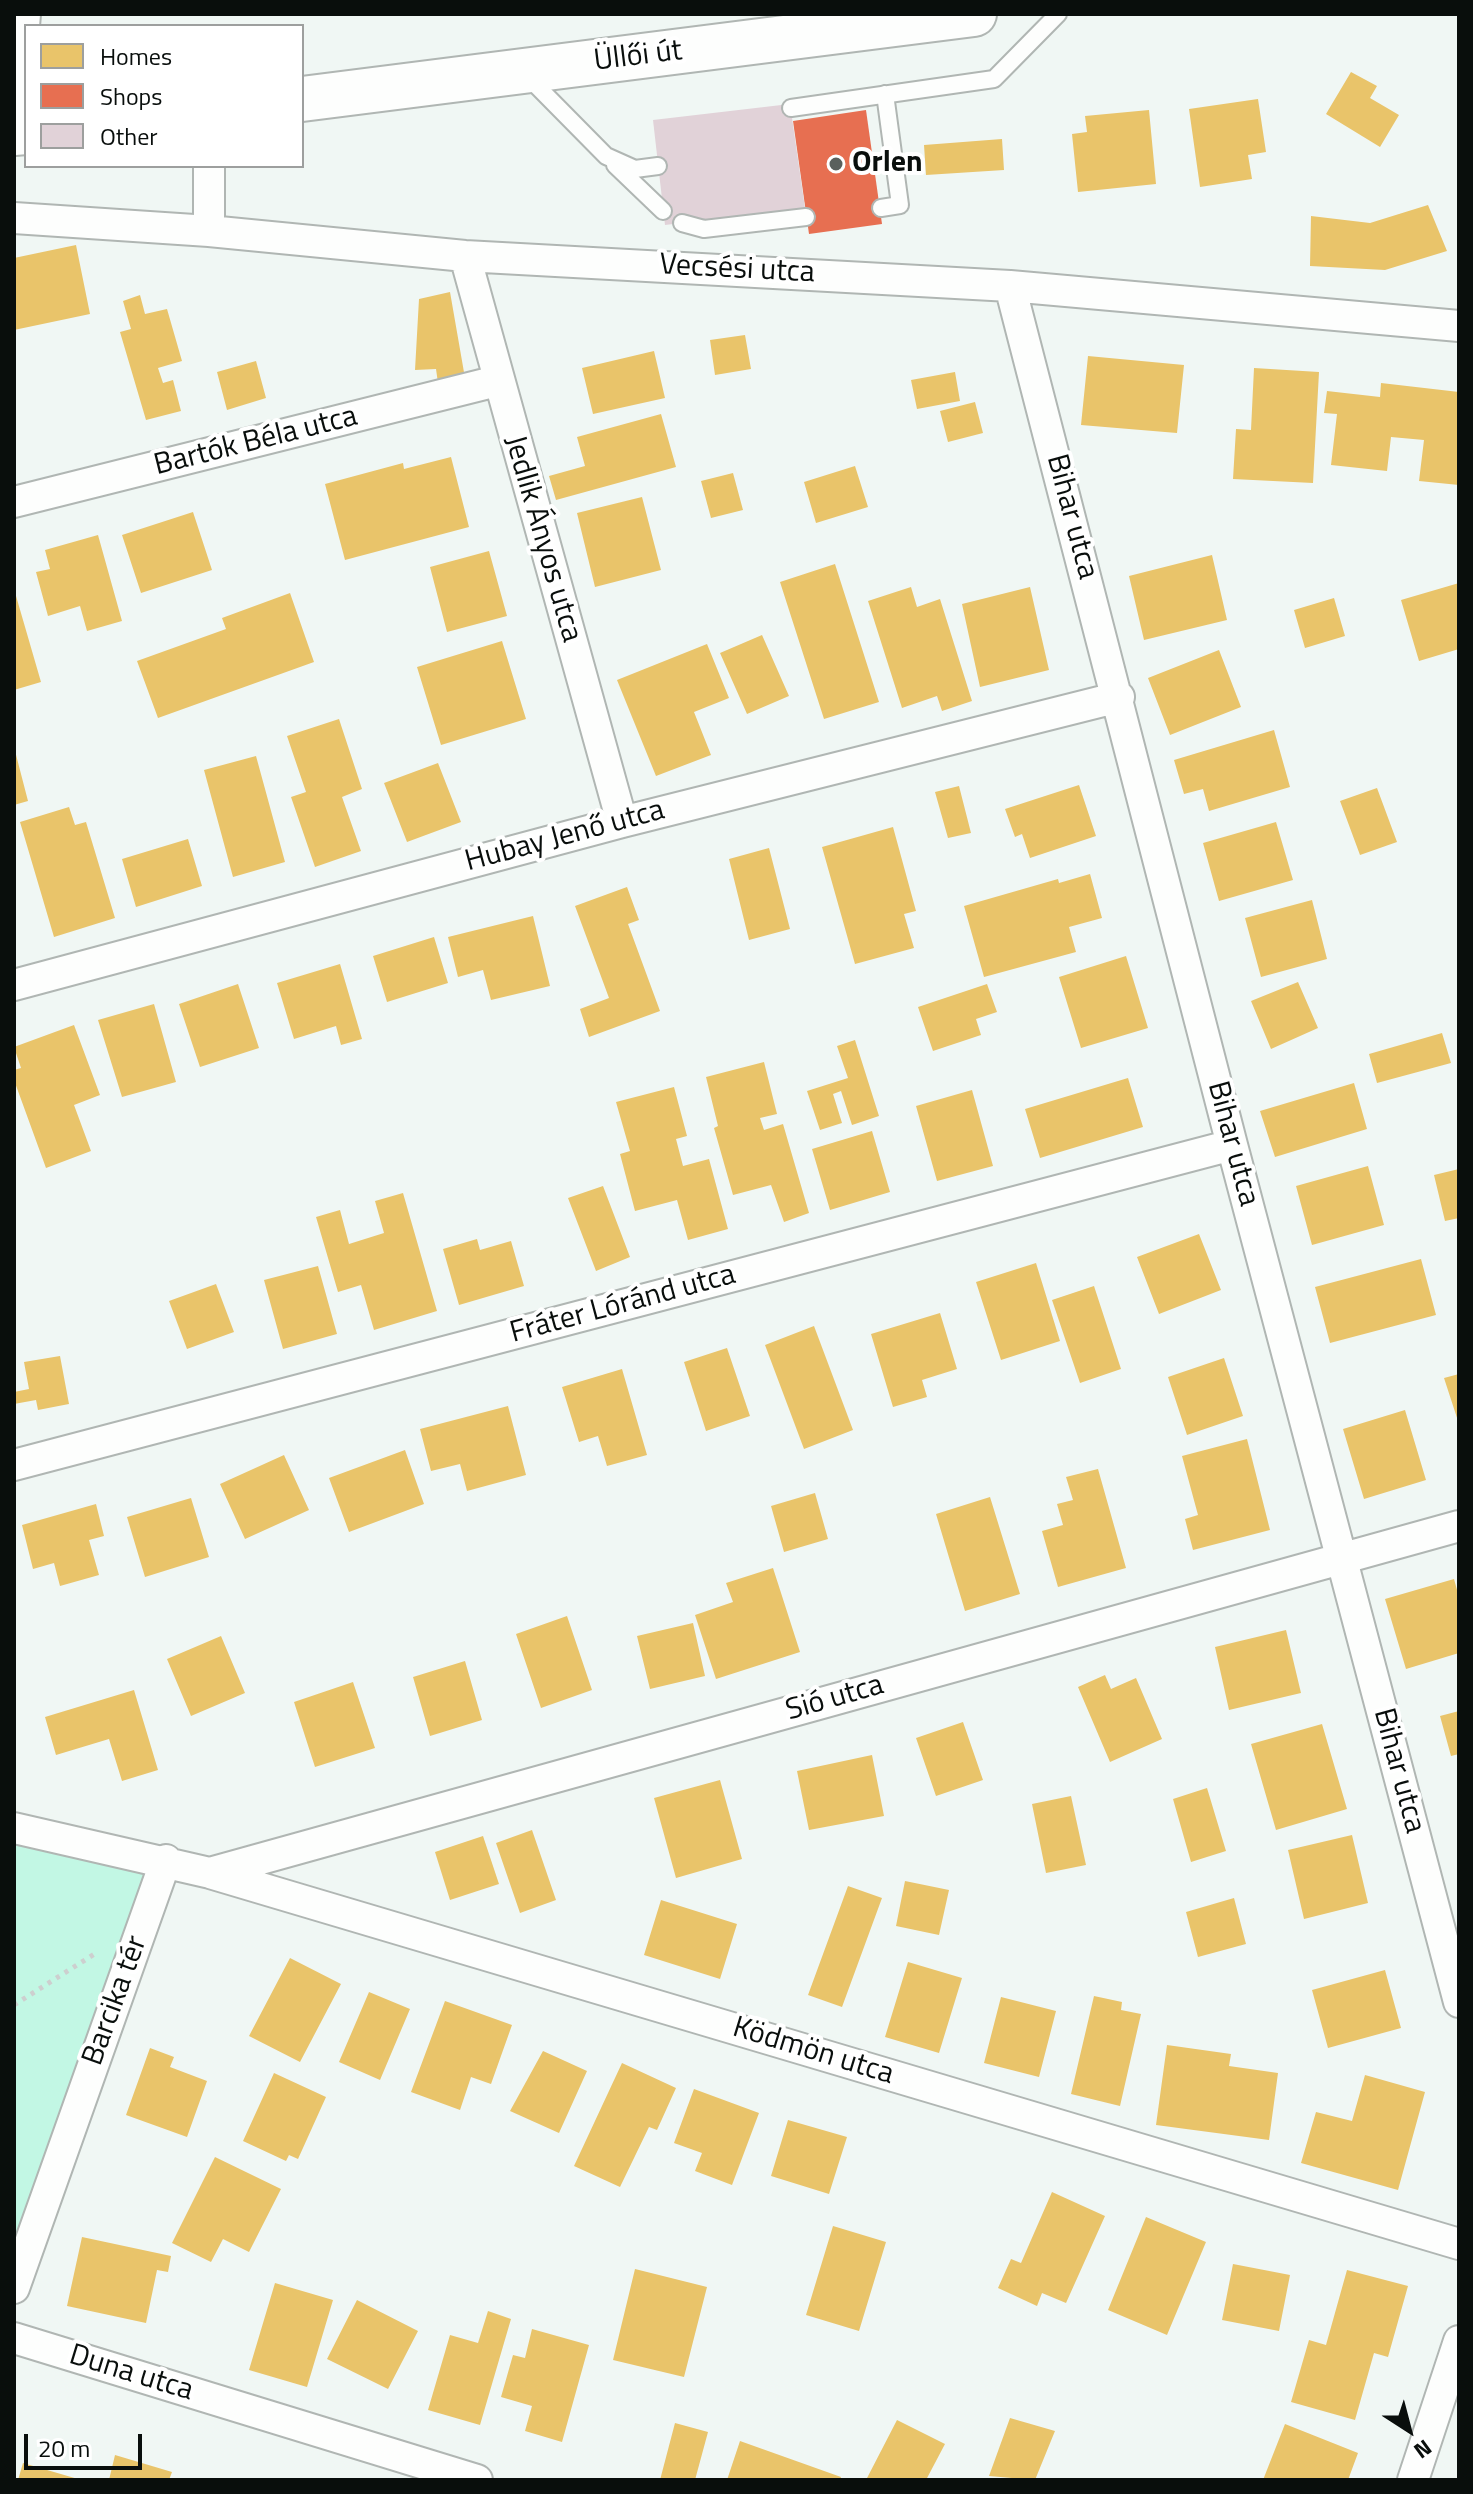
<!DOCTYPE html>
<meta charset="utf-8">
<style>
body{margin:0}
#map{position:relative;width:1473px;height:2494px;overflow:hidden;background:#f0f7f4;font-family:"Titillium Web",sans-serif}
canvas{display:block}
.frame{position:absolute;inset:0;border:16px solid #090e0c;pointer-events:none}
.legend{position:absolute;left:24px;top:24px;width:280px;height:144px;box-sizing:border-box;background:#fff;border:2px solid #9d9f9e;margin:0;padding:10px 14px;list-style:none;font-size:24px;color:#090e0c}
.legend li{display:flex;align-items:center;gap:16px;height:40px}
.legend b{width:40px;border:2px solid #9d9f9e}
.north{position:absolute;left:1369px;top:2390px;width:80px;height:80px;-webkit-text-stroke:6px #fff;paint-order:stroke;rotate:144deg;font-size:22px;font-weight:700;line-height:32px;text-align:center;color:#090e0c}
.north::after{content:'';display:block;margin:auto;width:28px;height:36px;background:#090e0c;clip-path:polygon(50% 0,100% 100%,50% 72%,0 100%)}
.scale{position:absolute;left:24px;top:2434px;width:118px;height:36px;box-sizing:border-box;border:4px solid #090e0c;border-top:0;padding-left:10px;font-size:24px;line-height:28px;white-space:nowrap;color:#090e0c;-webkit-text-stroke:6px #fff;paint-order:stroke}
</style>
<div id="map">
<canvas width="1473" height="2494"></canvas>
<div class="frame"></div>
<ul class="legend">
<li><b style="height:22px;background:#e9c46a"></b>Homes</li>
<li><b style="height:22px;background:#e76f51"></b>Shops</li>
<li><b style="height:22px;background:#e1d2d8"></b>Other</li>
</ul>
<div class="north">N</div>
<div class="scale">20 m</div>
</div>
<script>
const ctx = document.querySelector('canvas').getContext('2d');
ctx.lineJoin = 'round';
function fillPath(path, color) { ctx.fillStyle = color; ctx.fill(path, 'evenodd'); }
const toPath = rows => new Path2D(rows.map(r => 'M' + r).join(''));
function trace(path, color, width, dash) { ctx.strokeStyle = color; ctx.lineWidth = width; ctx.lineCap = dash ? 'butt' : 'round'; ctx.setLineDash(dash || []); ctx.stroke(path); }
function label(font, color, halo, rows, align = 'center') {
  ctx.font = font + ' "Titillium Web",sans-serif'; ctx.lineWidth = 8; ctx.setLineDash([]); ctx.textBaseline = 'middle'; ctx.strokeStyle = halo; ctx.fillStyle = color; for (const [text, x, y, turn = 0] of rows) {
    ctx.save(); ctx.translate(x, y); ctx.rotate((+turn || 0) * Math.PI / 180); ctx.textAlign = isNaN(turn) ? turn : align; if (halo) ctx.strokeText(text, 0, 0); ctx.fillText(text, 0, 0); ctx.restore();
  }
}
fillPath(toPath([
 [14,1827,166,1860,14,2287]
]), '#c2f7e4');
fillPath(toPath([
 [1351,72,1377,86,1370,98,1399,115,1380,147,1326,114],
 [1258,99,1266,152,1248,155,1252,179,1200,187,1189,109],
 [1149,110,1156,184,1078,192,1072,134,1087,132,1085,116],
 [1002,139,1004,170,926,175,924,145],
 [1428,205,1447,251,1385,270,1310,266,1311,216,1370,223],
 [76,245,90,314,14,330,14,258],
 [450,292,465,378,438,383,436,369,415,370,419,299],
 [140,295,145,314,167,309,182,361,158,368,163,383,173,380,181,411,146,420,120,332,131,329,123,301],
 [745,335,751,369,715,375,710,340],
 [654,351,665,398,593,414,582,368],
 [1088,356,1184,365,1177,433,1081,425],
 [256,361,266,398,227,410,217,372],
 [1254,368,1319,372,1313,483,1233,479,1236,429,1251,430],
 [955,372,960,401,917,409,911,380],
 [1381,383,1459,392,1459,485,1419,481,1424,440,1391,437,1387,471,1331,465,1337,414,1324,413,1327,391,1380,397],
 [975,402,983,433,948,442,940,411],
 [661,414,676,467,556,500,549,476,585,466,577,437],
 [451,457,469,527,345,560,325,484,403,463,404,469],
 [855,466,868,507,816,523,804,482],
 [733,473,743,510,711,518,701,481],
 [642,497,661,570,595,587,577,513],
 [193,512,212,570,141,593,122,535],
 [98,535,122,621,87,631,80,606,48,616,36,572,50,569,45,550],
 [489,551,507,616,447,632,430,567],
 [1212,555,1227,620,1144,640,1129,576],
 [835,564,879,702,824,719,780,582],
 [1459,583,1459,649,1419,661,1401,600],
 [911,587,917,607,940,599,972,701,942,711,937,696,902,708,868,601],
 [1030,587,1049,670,980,687,962,604],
 [14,589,41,682,14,690],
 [290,593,314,662,158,718,137,661,226,629,222,618],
 [1334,598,1345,636,1305,648,1294,610],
 [762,635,789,696,747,714,720,653],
 [502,641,526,719,441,745,417,667],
 [707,644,729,698,694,712,711,755,656,776,617,680],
 [1219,650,1241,707,1170,735,1148,678],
 [339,719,362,789,342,797,361,851,315,867,291,797,306,792,287,736],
 [1274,730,1290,787,1209,811,1203,789,1184,794,1174,760],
 [14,747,28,801,14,805],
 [256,756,285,862,233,877,204,770],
 [438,763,461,822,407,842,384,783],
 [1079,785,1096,836,1030,858,1022,834,1015,837,1005,809],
 [959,786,971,833,948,838,935,792],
 [1377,788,1397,842,1360,855,1340,801],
 [69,807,75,825,86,822,115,918,54,937,20,822],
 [1276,822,1293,880,1219,901,1203,843],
 [893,827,916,911,904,914,914,948,855,964,822,847],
 [188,839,202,886,136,907,122,859],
 [769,848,790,929,749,940,729,859],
 [1090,874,1102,918,1069,927,1076,952,984,977,964,906,1058,879,1059,883],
 [627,887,639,920,628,924,660,1011,589,1037,580,1009,609,998,575,906],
 [1312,900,1327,959,1261,977,1245,918],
 [533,916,550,986,491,1000,483,970,458,977,448,937],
 [434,937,448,983,387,1002,373,956],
 [1126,956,1148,1028,1081,1048,1059,977],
 [340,964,362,1039,341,1045,336,1026,294,1039,277,983],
 [1298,982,1318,1028,1271,1049,1251,1001],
 [238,984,259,1048,200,1067,179,1004],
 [987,984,997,1012,976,1019,981,1035,933,1051,918,1007],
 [154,1004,176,1082,122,1097,98,1020],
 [74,1025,100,1095,74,1105,91,1151,46,1168,14,1080,14,1070,21,1068,14,1047],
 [1442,1033,1451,1063,1377,1083,1369,1054],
 [855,1040,879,1116,852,1125,841,1091,833,1094,842,1123,820,1130,807,1091,848,1078,837,1046],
 [764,1062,777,1114,760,1118,764,1130,783,1124,809,1213,784,1222,771,1185,733,1195,714,1128,718,1126,706,1077],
 [1128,1078,1143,1127,1040,1158,1025,1109],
 [1354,1083,1367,1129,1275,1157,1260,1111],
 [674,1087,687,1136,676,1139,683,1166,709,1159,728,1229,688,1240,677,1200,635,1211,620,1154,630,1151,616,1102],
 [972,1090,993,1166,937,1181,916,1106],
 [872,1131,890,1192,830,1210,812,1149],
 [1368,1166,1384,1225,1312,1245,1296,1186],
 [1459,1169,1459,1218,1445,1221,1434,1175],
 [603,1186,630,1257,596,1271,568,1198],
 [403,1193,437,1311,374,1330,361,1285,338,1292,316,1217,340,1210,349,1244,384,1233,375,1201],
 [1199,1234,1221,1290,1159,1314,1137,1257],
 [477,1239,480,1250,511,1241,524,1286,459,1305,443,1249],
 [1421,1259,1436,1315,1330,1343,1315,1287],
 [1036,1263,1060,1341,1001,1360,976,1282],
 [318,1266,337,1334,283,1349,264,1280],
 [216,1284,234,1332,187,1349,169,1301],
 [1094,1286,1121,1369,1080,1383,1052,1300],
 [940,1313,957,1369,922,1380,927,1397,893,1407,871,1334],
 [814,1326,853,1430,804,1449,765,1345],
 [727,1348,750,1416,706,1431,684,1362],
 [60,1356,69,1404,38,1410,36,1400,14,1404,14,1392,29,1389,24,1362],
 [1224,1358,1243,1416,1187,1435,1168,1377],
 [622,1369,647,1455,607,1466,598,1436,579,1442,562,1387],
 [1459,1374,1459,1421,1458,1421,1444,1378],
 [508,1406,526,1475,467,1491,460,1464,431,1471,420,1429],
 [1405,1410,1426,1480,1364,1499,1343,1429],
 [1247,1439,1270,1530,1193,1550,1185,1519,1198,1515,1182,1456],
 [405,1450,424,1504,349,1532,329,1478],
 [284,1455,309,1510,245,1539,220,1484],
 [1098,1469,1126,1568,1058,1587,1042,1531,1063,1525,1057,1504,1073,1500,1066,1477],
 [815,1493,828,1539,784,1552,771,1506],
 [990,1497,1020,1594,965,1611,936,1514],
 [191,1498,209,1557,145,1577,127,1517],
 [96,1504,104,1536,89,1540,99,1575,60,1586,54,1563,33,1569,22,1525],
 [773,1568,800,1652,716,1679,695,1615,733,1602,726,1583],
 [1454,1579,1459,1597,1459,1653,1406,1669,1385,1599],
 [567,1616,592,1690,541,1708,516,1634],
 [693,1623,705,1676,650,1689,637,1636],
 [1286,1630,1301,1693,1229,1710,1215,1647],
 [221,1636,245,1693,191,1716,167,1659],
 [465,1661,482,1720,430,1736,413,1677],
 [1105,1675,1111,1689,1136,1678,1162,1739,1110,1762,1078,1687],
 [353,1682,375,1748,315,1767,294,1702],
 [134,1690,158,1770,122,1781,109,1739,56,1755,45,1717],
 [1459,1711,1459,1754,1451,1756,1440,1716],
 [963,1722,983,1780,936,1796,916,1738],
 [1322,1724,1347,1809,1276,1830,1251,1744],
 [872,1755,884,1816,809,1830,797,1771],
 [720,1780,742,1859,676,1878,654,1798],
 [1207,1788,1226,1851,1191,1862,1173,1799],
 [1071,1796,1086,1865,1046,1873,1032,1804],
 [532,1830,556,1900,520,1913,496,1843],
 [1352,1835,1368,1903,1304,1919,1288,1850],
 [483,1836,499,1884,450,1900,435,1852],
 [905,1881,949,1890,939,1935,896,1926],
 [848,1886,882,1898,842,2007,808,1995],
 [1234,1898,1246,1944,1198,1957,1186,1912],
 [661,1900,737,1924,720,1979,644,1955],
 [290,1958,341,1984,300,2062,249,2036],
 [908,1962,962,1978,939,2053,885,2037],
 [1385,1970,1401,2028,1328,2048,1312,1990],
 [369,1992,410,2009,380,2080,339,2062],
 [1094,1996,1122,2002,1121,2010,1141,2014,1120,2106,1071,2094],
 [1001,1997,1056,2011,1039,2077,984,2063],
 [445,2001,512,2025,491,2084,471,2077,460,2110,411,2092],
 [1167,2045,1231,2054,1229,2066,1278,2073,1269,2140,1156,2125],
 [150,2048,174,2057,170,2067,207,2081,187,2137,126,2115],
 [543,2051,587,2071,559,2133,510,2111],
 [622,2063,676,2088,657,2130,649,2127,620,2187,574,2166],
 [274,2073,326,2097,298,2159,289,2155,286,2161,243,2141],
 [1365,2075,1425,2092,1398,2190,1301,2163,1316,2112,1352,2121],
 [694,2089,759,2113,732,2185,695,2171,702,2153,674,2143],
 [788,2120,847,2137,829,2194,771,2176],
 [215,2157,281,2189,249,2252,223,2239,211,2262,172,2243],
 [1052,2192,1105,2216,1066,2303,1042,2293,1037,2306,998,2288,1011,2259,1021,2263],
 [1146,2217,1206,2242,1167,2335,1108,2310],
 [833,2226,886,2242,859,2331,806,2315],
 [82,2237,171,2256,168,2272,157,2270,146,2323,67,2306],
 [1233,2264,1290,2275,1279,2331,1222,2320],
 [635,2269,707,2287,684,2377,613,2360],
 [1347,2270,1408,2286,1388,2357,1374,2353,1355,2420,1291,2402,1309,2340,1326,2345],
 [275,2283,333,2300,307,2387,249,2370],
 [357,2300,418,2331,388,2389,327,2359],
 [488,2311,511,2319,480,2425,428,2410,450,2335,478,2343],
 [532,2329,589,2345,562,2442,525,2431,532,2406,501,2397,513,2355,525,2358],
 [1010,2418,1055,2431,1035,2480,989,2476],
 [897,2420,945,2444,926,2480,866,2480],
 [675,2423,708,2432,695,2480,660,2480],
 [1285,2424,1358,2453,1348,2480,1263,2480],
 [740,2441,841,2477,840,2480,727,2480],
 [115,2455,172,2472,169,2480,109,2480],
 [23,2463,78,2479,78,2480,18,2480]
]), '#e9c46a');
fillPath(toPath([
 [866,110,882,224,809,234,793,121]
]), '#e76f51');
fillPath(toPath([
 [790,104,805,208,665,225,653,120]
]), '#e1d2d8');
const service = toPath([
 [526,75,606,156,635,169,658,166],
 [791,108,994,79,1058,14],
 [615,165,663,211],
 [881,208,900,205,885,94],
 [682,223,704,229,806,217]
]);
const minor = toPath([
 [15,133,25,14],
 [14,218,209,231,465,256,1010,286,1459,326],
 [209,231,209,166],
 [465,256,622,822],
 [1010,286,1232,1145,1459,2002],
 [14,502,497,381],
 [14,985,622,822,1119,697],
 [14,1465,1232,1145],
 [14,1828,210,1873,1459,2244],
 [210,1873,1459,1526],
 [14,2288,166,1860],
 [14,2338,477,2480],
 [1413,2480,1459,2341]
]);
const secondary = toPath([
 [302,99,974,14],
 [14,133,26,132]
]);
trace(service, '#b0b6b3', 20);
trace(minor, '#b0b6b3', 34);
trace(secondary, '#b0b6b3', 48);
trace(toPath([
 [14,2005,96,1953]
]), '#cdcfcf', 5, [4, 6]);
trace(service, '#fdfefd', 16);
trace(minor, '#fdfefd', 30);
trace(secondary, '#fdfefd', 44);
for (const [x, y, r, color] of [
 [836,164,8,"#5a605d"]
]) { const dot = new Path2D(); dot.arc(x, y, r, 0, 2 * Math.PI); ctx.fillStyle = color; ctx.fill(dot); trace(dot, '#fff', 3); }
label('30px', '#090e0c', '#fff', [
 ["Üllői út",638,57,-7],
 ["Vecsési utca",737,270,3],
 ["Bartók Béla utca",256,442,-14],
 ["Bihar utca",1071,517,75],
 ["Jedlik Ányos utca",542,539,74],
 ["Hubay Jenő utca",565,837,-15],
 ["Bihar utca",1232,1144,75],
 ["Fráter Lóránd utca",623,1305,-15],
 ["Sió utca",835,1699,-16],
 ["Bihar utca",1398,1771,75],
 ["Barcika tér",116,2001,-70],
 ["Ködmön utca",813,2052,17],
 ["Duna utca",131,2374,17]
]);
label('bold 30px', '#090e0c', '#fff', [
 ["Orlen",852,164]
], 'left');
</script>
